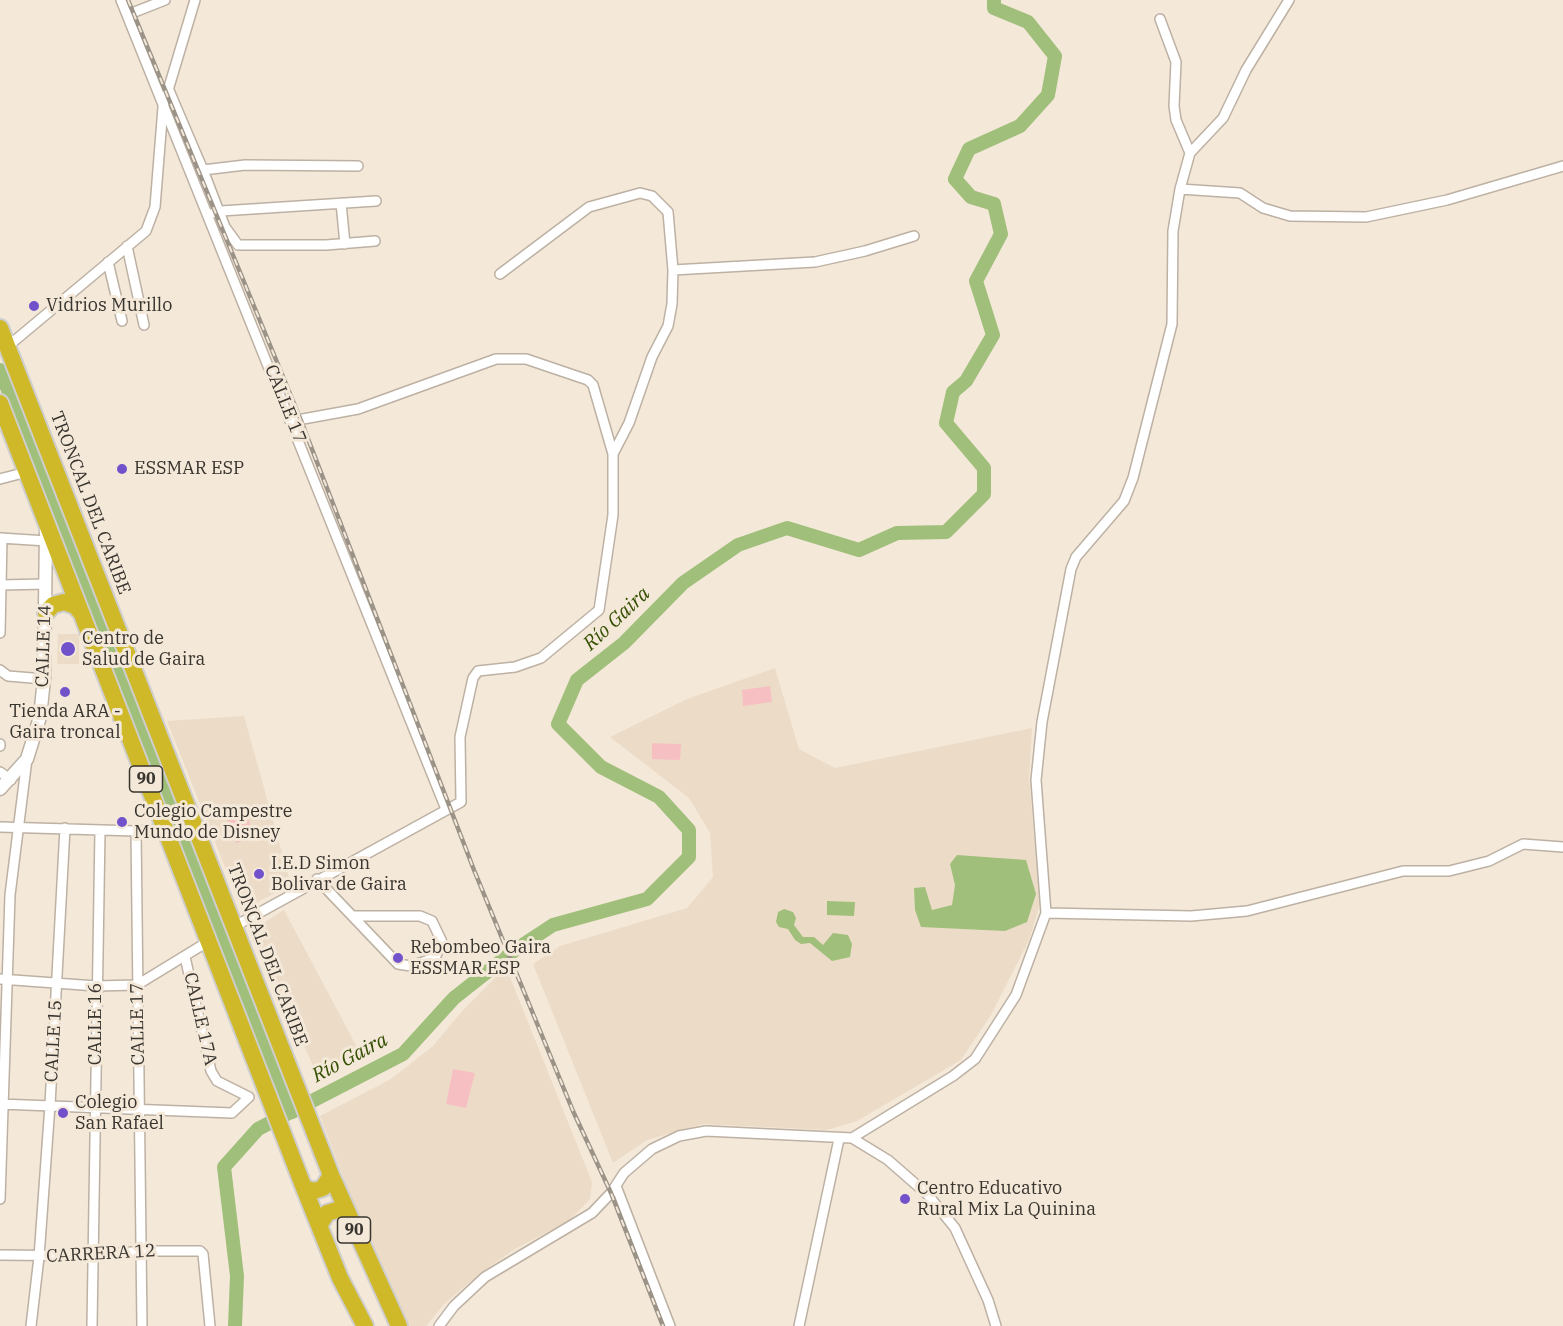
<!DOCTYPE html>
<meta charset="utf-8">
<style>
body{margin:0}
canvas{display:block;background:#f4e8d9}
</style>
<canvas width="1563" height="1326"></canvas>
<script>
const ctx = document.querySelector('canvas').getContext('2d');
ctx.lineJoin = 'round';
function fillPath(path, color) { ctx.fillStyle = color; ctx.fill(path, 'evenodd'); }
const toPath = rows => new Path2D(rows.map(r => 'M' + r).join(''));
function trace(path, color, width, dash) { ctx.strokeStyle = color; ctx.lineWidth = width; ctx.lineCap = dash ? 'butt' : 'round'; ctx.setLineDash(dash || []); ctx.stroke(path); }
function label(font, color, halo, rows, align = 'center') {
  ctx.font = font + ' "IBM Plex Serif",serif'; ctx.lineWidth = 6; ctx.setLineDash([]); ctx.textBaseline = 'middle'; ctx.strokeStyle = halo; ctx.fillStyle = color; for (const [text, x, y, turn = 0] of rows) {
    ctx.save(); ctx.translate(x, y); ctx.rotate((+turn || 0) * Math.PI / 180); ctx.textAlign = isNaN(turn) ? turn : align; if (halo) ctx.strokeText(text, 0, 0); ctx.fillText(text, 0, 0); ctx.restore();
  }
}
fillPath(toPath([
 [58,634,79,634,79,664,57,664],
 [775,668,799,749,835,768,1032,728,1029,778,1040,904,1029,940,991,1015,961,1060,857,1121,827,1130,703,1124,647,1140,613,1163,533,964,560,946,687,908,713,877,710,833,689,798,610,737,687,699],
 [244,716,291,885,242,910,167,721],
 [284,910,359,1051,361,1057,320,1069,314,1068,252,930],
 [506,967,592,1182,590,1199,570,1220,515,1249,482,1272,445,1303,426,1326,410,1326,377,1267,320,1116,391,1079,433,1046,463,1010]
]), '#ecdcc7');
fillPath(toPath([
 [770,686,772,702,743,706,742,690],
 [652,743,681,744,680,760,652,759],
 [245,808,254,837,236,843,226,815],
 [453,1069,475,1073,466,1108,446,1104]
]), '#f6c0c2');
fillPath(toPath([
 [957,855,1026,860,1036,894,1027,922,1005,931,921,927,915,910,914,888,925,887,932,910,952,905,955,885,950,864],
 [827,901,855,902,854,916,827,915],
 [784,909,793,912,796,918,794,925,803,937,814,937,823,945,833,933,848,935,852,944,850,957,832,961,810,943,801,944,795,940,788,929,779,927,776,922,778,912]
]), '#a0bf7a');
trace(toPath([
 [0,370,292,1112,300,1108],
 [235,1326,237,1276,224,1167,258,1129,403,1054,454,998,515,950,553,925,647,899,689,857,689,830,659,797,601,767,558,724,577,680,624,643,683,583,738,545,787,528,859,550,897,533,946,532,984,494,984,468,946,423,953,392,966,381,993,335,976,281,1001,234,994,204,971,197,955,179,969,149,1020,126,1048,95,1055,56,1028,22,994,8,994,0]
]), '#a0bf7a', 14);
const street = toPath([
 [121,0,446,809],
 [127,15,165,0],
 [1160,19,1176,62,1174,106,1176,120,1190,153],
 [168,88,203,170],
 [358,166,245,165,203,170,225,227,238,245,326,245,375,241],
 [1180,189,1240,193,1263,208,1290,216,1366,217,1447,200,1563,166],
 [341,203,345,244],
 [213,213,221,211,376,201],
 [127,246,144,325],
 [108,262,122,321],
 [673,270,815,262,865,251,914,236],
 [7,347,146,231,155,207,163,107,195,0],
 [292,421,358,409,496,359,526,359,588,380,593,385,613,454],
 [0,479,27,472],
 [0,538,47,541],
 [0,585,46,584],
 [0,633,2,538],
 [0,670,8,676,44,679],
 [0,746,0,744],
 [0,772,11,780],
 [0,827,136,831,165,829],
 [136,831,142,1326],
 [317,879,398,964,411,966,435,958,442,942,432,921,420,916,354,916],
 [1046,913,1191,916,1247,911,1403,871,1449,871,1489,861,1523,844,1563,847],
 [235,926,461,802,460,737,473,678,478,671,515,667,541,658,599,610,613,515,613,454,629,423,652,357,668,326,672,304,673,270,668,212,652,196,640,193,589,207,500,274],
 [0,979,96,986,137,985,209,941],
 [0,1104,232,1113,249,1097,217,1081,211,1071,185,957],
 [852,1138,888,1160,928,1195,955,1228,988,1300,996,1326],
 [616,1186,670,1326],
 [0,1199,10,895,27,759],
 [0,1255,92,1256,142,1251,200,1251,203,1254,210,1326],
 [31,1326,39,1257,50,1105,65,828],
 [92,1326,100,830],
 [439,1326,454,1306,485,1277,592,1213,611,1193,624,1173,652,1149,679,1136,706,1131,852,1138,953,1076,975,1059,1016,995,1046,913,1036,780,1042,722,1071,569,1076,557,1124,501,1133,478,1172,324,1173,231,1180,189,1190,153,1223,118,1246,70,1289,0],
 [799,1326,839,1139]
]);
const secondary = toPath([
 [0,789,27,759,40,717,44,679,46,531]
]);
const highway = toPath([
 [0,328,331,1175,399,1326],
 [0,403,304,1188,340,1278,365,1326],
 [46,613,53,605,64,602,75,606,82,614],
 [304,1188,314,1191,323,1188,331,1175],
 [319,1226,327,1213,337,1210,347,1213]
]);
trace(street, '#bdb1a3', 12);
trace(secondary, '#bdb1a3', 15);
trace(highway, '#cfcecd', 20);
trace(street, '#fff', 9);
trace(secondary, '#fff', 12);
trace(highway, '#cfb929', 16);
const rail = toPath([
 [128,0,300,418,474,870,573,1111,611,1193,663,1326]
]);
trace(rail, '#9b9388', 4.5);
trace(rail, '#f4e8d9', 2, [7]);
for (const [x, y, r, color] of [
 [34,306,6,"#7152cb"],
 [122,469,6,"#7152cb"],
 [68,649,8,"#7152cb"],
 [65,692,6,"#7152cb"],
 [122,822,6,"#7152cb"],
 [259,874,6,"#7152cb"],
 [398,958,6,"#7152cb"],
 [63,1113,6,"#7152cb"],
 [905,1199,6,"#7152cb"]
]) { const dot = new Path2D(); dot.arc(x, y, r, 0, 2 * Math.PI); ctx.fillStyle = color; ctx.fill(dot); trace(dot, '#f4e8d9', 2); }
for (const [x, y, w] of [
 [146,779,33],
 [354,1230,33]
]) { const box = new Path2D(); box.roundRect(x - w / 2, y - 13, w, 26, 4.5); ctx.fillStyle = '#f4e8d9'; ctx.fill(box); trace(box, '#38342e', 1.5); }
label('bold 16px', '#38342e', null, [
 ["90",146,779],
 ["90",354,1230]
]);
label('18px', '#38342e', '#f4e8d9', [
 ["Vidrios Murillo",46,306],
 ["ESSMAR ESP",134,469],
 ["Centro de",82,639],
 ["Salud de Gaira",82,660],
 ["Tienda ARA -",65,712,"center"],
 ["Gaira troncal",65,733,"center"],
 ["Colegio Campestre",134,812],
 ["Mundo de Disney",134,833],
 ["I.E.D Simon",271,864],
 ["Bolivar de Gaira",271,885],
 ["Rebombeo Gaira",410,948],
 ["ESSMAR ESP",410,969],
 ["Colegio",75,1103],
 ["San Rafael",75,1124],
 ["Centro Educativo",917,1189],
 ["Rural Mix La Quinina",917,1210]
], 'left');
label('18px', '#38342e', '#f4e8d9', [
 ["CALLE 17",285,404,68],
 ["TRONCAL DEL CARIBE",90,503,69],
 ["CALLE 14",44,646,-88],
 ["TRONCAL DEL CARIBE",267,955,69],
 ["CALLE 17A",200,1019,77],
 ["CALLE 16",96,1024,-90],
 ["CALLE 17",138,1024,-91],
 ["CALLE 15",54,1041,-87],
 ["CARRERA 12",101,1254,-3]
]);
label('italic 20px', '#344f00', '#f4e8d9', [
 ["Río Gaira",617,619,-43],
 ["Río Gaira",350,1058,-28]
]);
</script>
